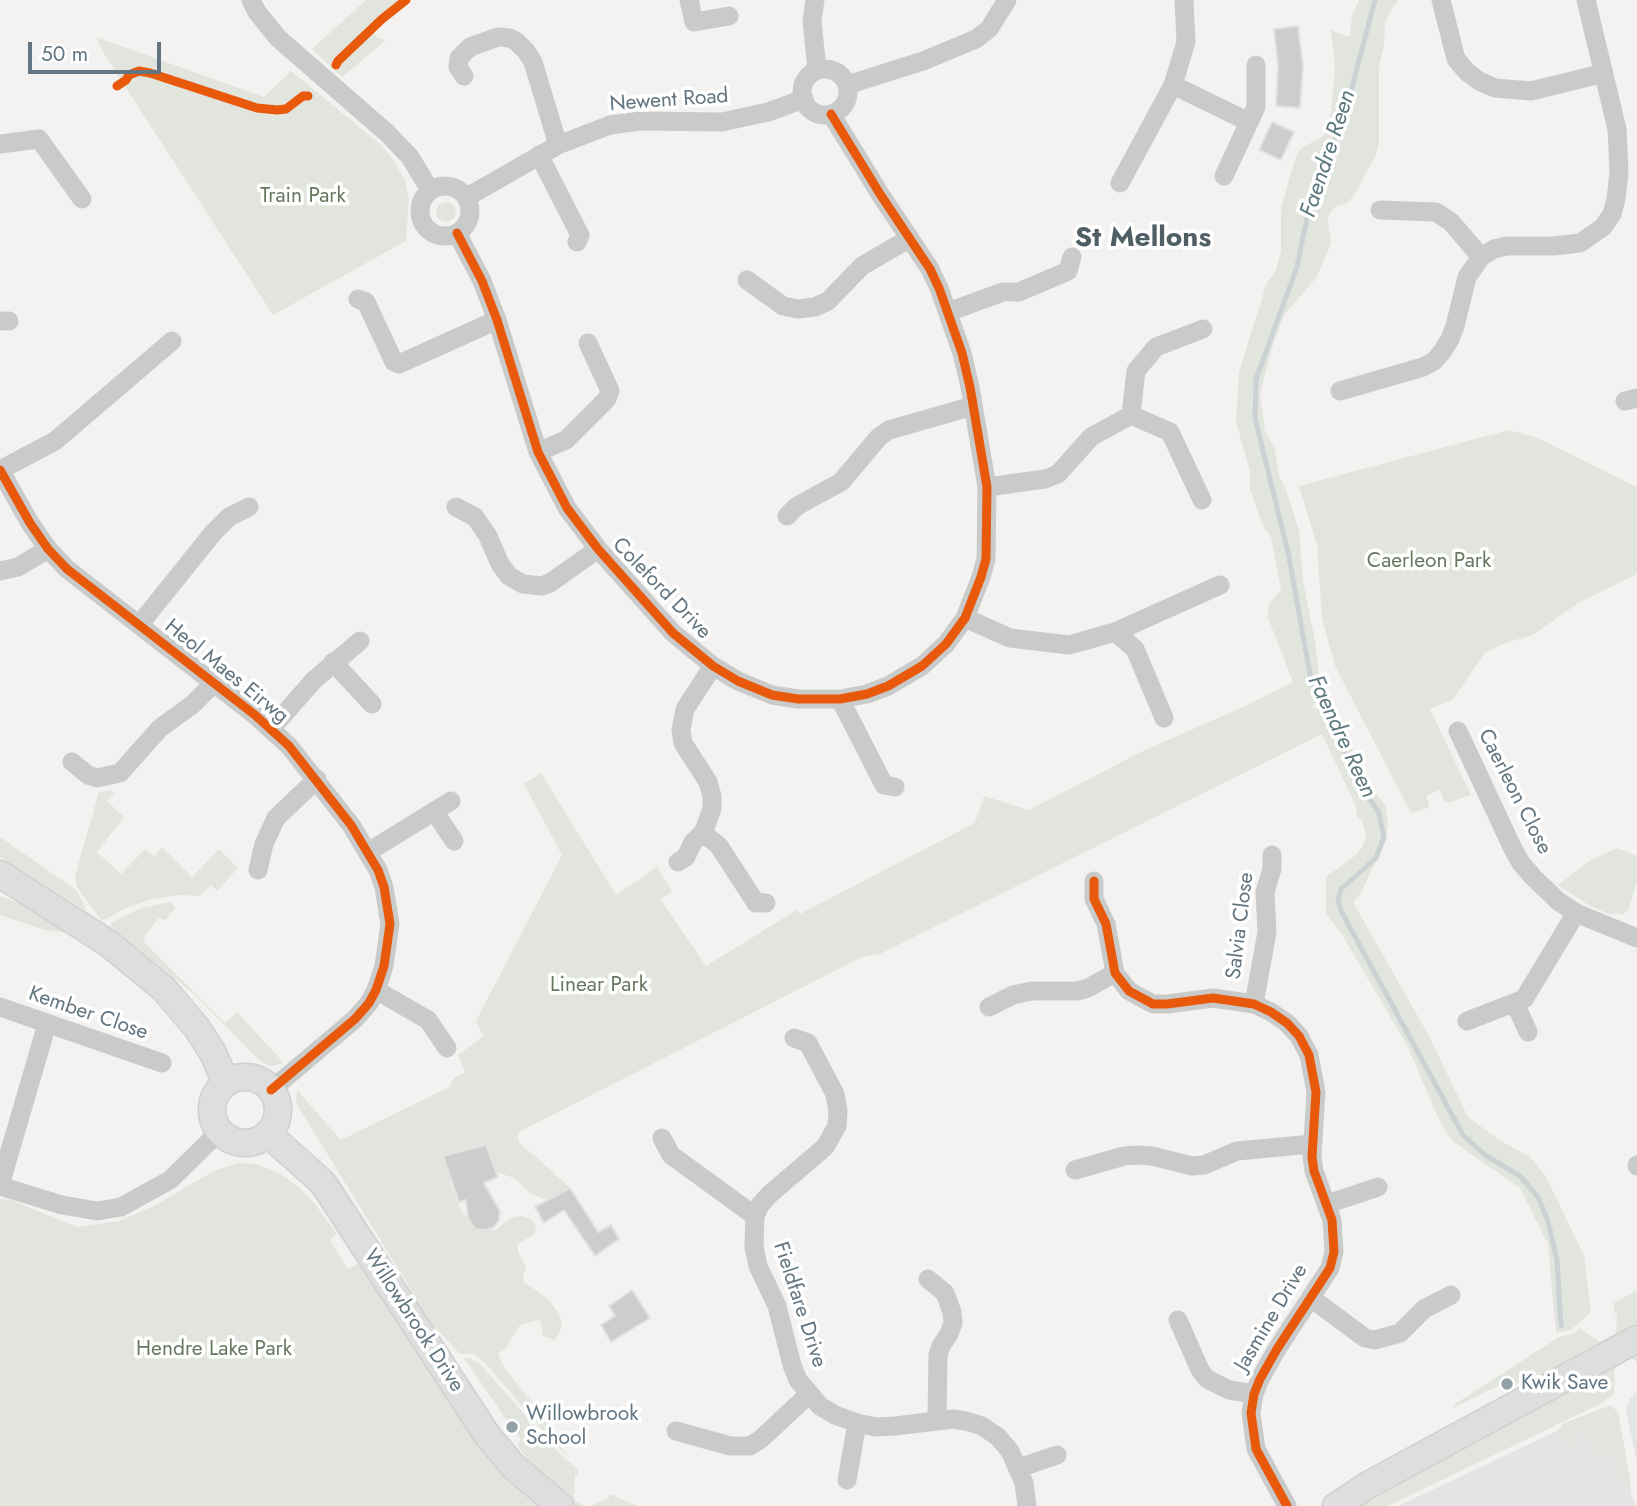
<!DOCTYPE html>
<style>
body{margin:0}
#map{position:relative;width:1637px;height:1506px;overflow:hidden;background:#f3f2f0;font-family:Jost,sans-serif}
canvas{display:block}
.scale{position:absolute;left:28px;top:42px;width:133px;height:32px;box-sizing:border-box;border:4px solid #627581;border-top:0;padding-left:9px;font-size:21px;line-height:24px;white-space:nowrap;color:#627581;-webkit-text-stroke:5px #fff;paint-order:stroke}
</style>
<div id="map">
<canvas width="1637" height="1506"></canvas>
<div class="scale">50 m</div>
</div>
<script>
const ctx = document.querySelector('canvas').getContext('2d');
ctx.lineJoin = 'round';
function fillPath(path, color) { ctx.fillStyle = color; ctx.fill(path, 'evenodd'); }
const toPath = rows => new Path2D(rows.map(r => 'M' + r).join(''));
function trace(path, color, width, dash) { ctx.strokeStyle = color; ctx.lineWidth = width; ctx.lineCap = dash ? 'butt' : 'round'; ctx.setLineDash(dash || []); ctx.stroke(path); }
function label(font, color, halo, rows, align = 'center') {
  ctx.font = font + ' Jost,sans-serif'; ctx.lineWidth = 7; ctx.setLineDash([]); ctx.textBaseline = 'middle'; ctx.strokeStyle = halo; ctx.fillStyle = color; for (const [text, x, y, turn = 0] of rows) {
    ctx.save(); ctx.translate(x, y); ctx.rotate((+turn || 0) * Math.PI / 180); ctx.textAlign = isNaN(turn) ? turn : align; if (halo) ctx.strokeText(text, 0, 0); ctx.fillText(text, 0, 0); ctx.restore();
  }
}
fillPath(toPath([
 [1637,1392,1637,1463,1626,1409,1629,1400],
 [1610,1405,1618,1412,1632,1496,1637,1506,1398,1506,1557,1431,1563,1424]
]), '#e3e4e3');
fillPath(toPath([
 [366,0,408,0,395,6,370,28,378,38,386,40,342,77,312,49],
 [1359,0,1398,0,1389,13,1385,25,1384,47,1379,66,1379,144,1375,157,1353,197,1345,204,1336,206,1329,214,1328,222,1331,241,1329,249,1316,278,1285,314,1274,341,1260,394,1265,431,1275,450,1279,476,1285,487,1299,530,1303,581,1315,641,1321,693,1312,708,1326,708,1333,713,1341,725,1365,778,1385,805,1388,822,1386,840,1361,893,1353,902,1429,1036,1468,1117,1499,1140,1530,1157,1545,1175,1584,1255,1591,1312,1571,1330,1556,1333,1548,1244,1520,1188,1452,1141,1439,1120,1408,1047,1341,933,1326,914,1326,877,1356,855,1363,846,1366,834,1362,821,1357,816,1355,804,1322,734,882,953,862,957,519,1132,518,1140,523,1147,533,1154,570,1188,547,1200,531,1194,514,1178,496,1172,486,1145,444,1156,451,1180,450,1182,460,1208,476,1229,495,1230,511,1218,521,1216,532,1220,537,1228,534,1234,518,1244,518,1251,526,1268,523,1277,524,1282,548,1299,560,1315,562,1327,555,1340,543,1336,540,1320,520,1325,506,1348,498,1354,506,1370,559,1435,555,1440,571,1459,555,1445,486,1364,474,1354,460,1354,432,1324,296,1103,297,1090,341,1140,449,1087,454,1078,465,1072,458,1055,483,1036,476,1021,562,855,524,784,541,773,616,895,657,867,672,891,661,900,706,966,797,910,800,914,975,823,984,796,1029,810,1143,751,1243,707,1293,682,1268,618,1268,606,1281,589,1271,537,1264,528,1250,490,1250,471,1236,422,1239,372,1267,282,1275,273,1281,251,1281,209,1294,162,1299,150,1324,135,1330,127,1335,67,1331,30,1350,37,1352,16],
 [96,37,264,97,291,71,380,144,394,161,405,180,409,199,406,241,273,315,104,54],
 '436 212a10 10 0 1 1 20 0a10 10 0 1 1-20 0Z',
 [1509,430,1538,438,1637,487,1637,574,1578,603,1533,635,1505,643,1485,653,1453,699,1430,709,1471,795,1448,803,1444,801,1440,790,1426,796,1429,804,1428,808,1411,813,1335,666,1322,618,1317,545,1299,486],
 [111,790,114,793,107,801,124,817,97,852,121,874,145,849,154,856,162,847,192,877,219,849,238,868,217,891,211,885,200,896,180,895,152,899,128,907,102,921,77,887,75,876,99,792],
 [0,837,76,890,87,911,0,857],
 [1617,848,1637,856,1637,882,1628,910,1624,914,1609,914,1590,906,1558,885,1589,861],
 [0,896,20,903,68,933,45,930,0,915],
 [171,902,175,909,165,920,159,918,145,935,144,942,225,1023,237,1012,284,1063,270,1066,259,1060,193,993,111,927,111,923,141,908],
 [238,1163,256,1164,279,1173,301,1189,315,1204,337,1234,331,1238,331,1242,348,1269,358,1264,377,1292,381,1292,544,1506,0,1506,0,1199,11,1200,77,1227,119,1221,152,1207,214,1171],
 [1637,1290,1637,1328,1557,1371,1515,1384,1512,1379,1453,1408,1455,1404,1559,1337,1573,1334,1580,1328,1600,1342,1616,1333,1617,1311,1615,1311,1614,1323,1614,1303],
 [1637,1349,1637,1362,1631,1358,1615,1366,1614,1394,1602,1403,1388,1506,1361,1506],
 [464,1358,470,1358,481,1365,556,1450,578,1470,577,1475,575,1475,574,1499,584,1506,575,1506,539,1478,517,1444,521,1440,516,1433,517,1431,511,1421,508,1422],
 [1610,1405,1618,1412,1631,1484,1625,1487,1611,1454,1600,1460,1588,1449,1591,1437,1579,1433,1574,1445,1562,1442,1557,1431,1563,1424],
 [609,1495,612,1495,637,1506,591,1506,609,1498]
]), '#e2e5de');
trace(toPath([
 [1375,0,1345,113,1312,193,1297,267,1256,379,1255,418,1288,552,1311,680,1359,783,1379,813,1384,837,1376,858,1341,889,1338,900,1341,911,1463,1135,1485,1155,1520,1176,1538,1197,1548,1221,1557,1260,1561,1326]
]), '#cad2d4', 5);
const building = toPath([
 [1298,26,1303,65,1300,108,1276,106,1278,66,1274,29,1298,26],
 [1272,122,1294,132,1281,160,1259,150,1272,122],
 [486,1145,498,1177,484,1183,500,1211,499,1220,494,1227,487,1230,476,1229,468,1219,466,1200,459,1202,443,1156,486,1145],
 [570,1188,598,1232,611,1225,619,1239,595,1256,564,1210,544,1223,535,1207,570,1188],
 [632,1290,650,1318,611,1342,601,1325,615,1316,609,1306,632,1290]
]);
fillPath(building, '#cccdcd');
trace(building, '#e2e2e0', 2);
const secondary = toPath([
 [0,874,108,943,164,989,197,1028,213,1053,226,1083],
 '212 1110a33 33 0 1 1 66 0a33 33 0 1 1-66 0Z',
 [268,1134,323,1183,487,1435,513,1466,560,1506],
 [1336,1506,1368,1485,1637,1339]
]);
trace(secondary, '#cfd0d0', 29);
trace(toPath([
 [251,0,257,12,278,38,387,133,410,157,430,190],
 [689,0,694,22,729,16],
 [815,0,812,21,817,70],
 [1441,0,1456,59,1467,72,1479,81,1495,88,1531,91,1604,73],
 '802 92a23 23 0 1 1 46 0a23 23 0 1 1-46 0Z',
 [464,76,458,67,459,58,470,47,498,37,510,38,517,42,526,51,533,62,558,145],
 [847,85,923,61,976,39,989,29,1007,0],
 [1173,85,1249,122],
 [0,144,39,139,82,199],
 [539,155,580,235,577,242],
 [1224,176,1256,107,1256,65],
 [1120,183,1173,85,1186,42,1184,0],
 '420 211a25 25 0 1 1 50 0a25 25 0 1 1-50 0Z',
 [467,197,558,145,610,125,640,121,722,122,768,112,804,99],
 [1380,210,1436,212,1451,222,1481,257],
 [457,233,482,281,497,320,538,452,567,508,598,549,673,633,713,666,738,681,772,695,798,699,840,699,867,694,888,686,922,666,946,644,965,618,981,577,986,559,987,487,970,387,962,353,939,288,930,269,880,194,831,114],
 [747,280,783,306,798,309,815,307,828,301,862,266,910,238],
 [358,299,366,302,394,362,399,364,497,320],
 [948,312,1003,292,1019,292,1068,271,1072,257],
 [0,321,9,321],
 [1340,391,1423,367,1434,361,1442,352,1450,339,1455,326,1467,277,1481,257,1494,249,1506,246,1554,246,1580,243,1603,227,1612,214,1616,199,1619,172,1617,129,1586,0],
 [1625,401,1637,398],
 [1131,415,1170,432,1202,500],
 [538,452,566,440,607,399,610,391,588,343],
 [0,470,30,523,48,549,67,569,255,715,289,746,351,825,378,870,384,887,390,924,384,966,376,990,369,1003,355,1019,271,1090],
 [0,470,55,441,172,341],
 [987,487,1045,479,1058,474,1091,437,1131,415,1136,371,1156,347,1203,329],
 [456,507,475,517,488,536,500,564,509,576,523,584,542,586,550,583,598,549],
 [787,516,797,506,841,482,879,437,889,430,973,406],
 [0,571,18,567,48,549],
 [965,618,1010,638,1069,645,1115,632,1220,585],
 [139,625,213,533,229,517,249,507],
 [1115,632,1135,649,1164,718],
 [333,662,372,704],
 [840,699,884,785,895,787],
 [271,729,314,680,360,641],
 [1458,731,1513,849,1521,863,1533,877,1558,901,1576,913,1637,938],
 [72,762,88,775,97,778,120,773,160,728,192,705,214,683],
 [434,811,454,841],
 [703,833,719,846,756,903,766,903],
 [368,852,451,801],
 [678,862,686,857,693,842,703,833,712,809,712,796,708,782,683,743,681,730,685,709,713,666],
 [258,870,264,844,276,818,317,779],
 [1094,881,1094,899,1106,924,1115,973,1129,991,1153,1004,1167,1004,1213,998,1254,1004,1271,1012,1287,1023,1299,1036,1309,1055,1316,1092,1312,1157,1314,1171,1332,1220,1334,1252,1330,1268,1277,1349,1260,1379,1254,1394,1251,1413,1256,1449,1287,1506],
 [376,990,428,1020,447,1048],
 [1515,1003,1528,1032],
 [1254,1004,1267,932,1265,892,1272,869,1272,855],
 [0,1007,162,1063],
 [989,1007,1013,995,1032,991,1077,991,1088,988,1115,973],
 [1467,1021,1524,999,1576,913],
 [794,1038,808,1043,835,1094,838,1111,837,1126,825,1147,770,1194,760,1205,755,1216,754,1247,758,1266,777,1306,792,1365,798,1380,820,1406,835,1415,857,1423,876,1427,895,1426,953,1419,966,1421,982,1426,998,1437,1010,1451,1024,1483,1027,1506],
 [662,1138,671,1155,755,1216],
 [1637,1166,1637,1165],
 [1075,1170,1124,1156,1138,1155,1152,1156,1192,1166,1204,1165,1237,1151,1312,1144],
 [0,1185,47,1024],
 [0,1186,62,1205,97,1211,121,1207,170,1180,220,1131],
 [1327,1204,1378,1187],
 [928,1279,945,1293,952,1312,953,1323,949,1334,941,1346,938,1355,937,1420],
 [1311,1298,1365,1338,1375,1340,1400,1333,1424,1309,1451,1295],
 [1178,1320,1200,1370,1207,1379,1229,1390,1254,1394],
 [676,1431,730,1446,750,1446,761,1439,808,1395],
 [1019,1468,1057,1455],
 [847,1480,857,1423]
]), '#c9cbcb', 19);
trace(secondary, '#dededf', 26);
trace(toPath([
 [336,65,338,61,382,19,406,0],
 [117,86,126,80,129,75,139,71,150,73,257,108,277,110,286,109,303,96,308,96],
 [457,233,482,281,497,320,538,452,567,508,598,549,673,633,713,666,738,681,772,695,798,699,840,699,867,694,888,686,922,666,946,644,965,618,981,577,986,559,987,487,970,387,962,353,939,288,930,269,880,194,831,114],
 [0,470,30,523,48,549,67,569,255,715,289,746,351,825,378,870,384,887,390,924,384,966,376,990,369,1003,355,1019,271,1090],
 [1094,881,1094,899,1106,924,1115,973,1129,991,1153,1004,1167,1004,1213,998,1254,1004,1271,1012,1287,1023,1299,1036,1309,1055,1316,1092,1312,1157,1314,1171,1332,1220,1334,1252,1330,1268,1277,1349,1260,1379,1254,1394,1251,1413,1256,1449,1287,1506]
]), '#e8590c', 9);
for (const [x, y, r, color] of [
 [1507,1384,7,"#95a1a8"],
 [512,1427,7,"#95a1a8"]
]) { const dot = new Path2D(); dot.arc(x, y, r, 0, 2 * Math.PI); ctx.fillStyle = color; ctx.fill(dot); trace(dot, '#fff', 2.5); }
label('21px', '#627581', '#fff', [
 ["Newent Road",669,101,-4],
 ["Coleford Drive",661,589,46],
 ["Heol Maes Eirwg",226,672,39],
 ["Caerleon Close",1514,792,63],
 ["Salvia Close",1241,926,-83],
 ["Kember Close",88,1014,19],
 ["Fieldfare Drive",799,1305,72],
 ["Jasmine Drive",1272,1318,-59],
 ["Willowbrook Drive",413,1321,57]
]);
label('21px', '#677861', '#fff', [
 ["Train Park",303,197],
 ["Caerleon Park",1429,562],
 ["Linear Park",599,986],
 ["Hendre Lake Park",214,1350]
]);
label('21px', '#627581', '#fff', [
 ["Kwik Save",1521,1384],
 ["Willowbrook",526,1415],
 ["School",526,1439]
], 'left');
label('italic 23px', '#5d787f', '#fff', [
 ["Faendre Reen",1329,154,-72],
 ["Faendre Reen",1341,737,65]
]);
label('bold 28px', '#505e66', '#fff', [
 ["St Mellons",1143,239]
]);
</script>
